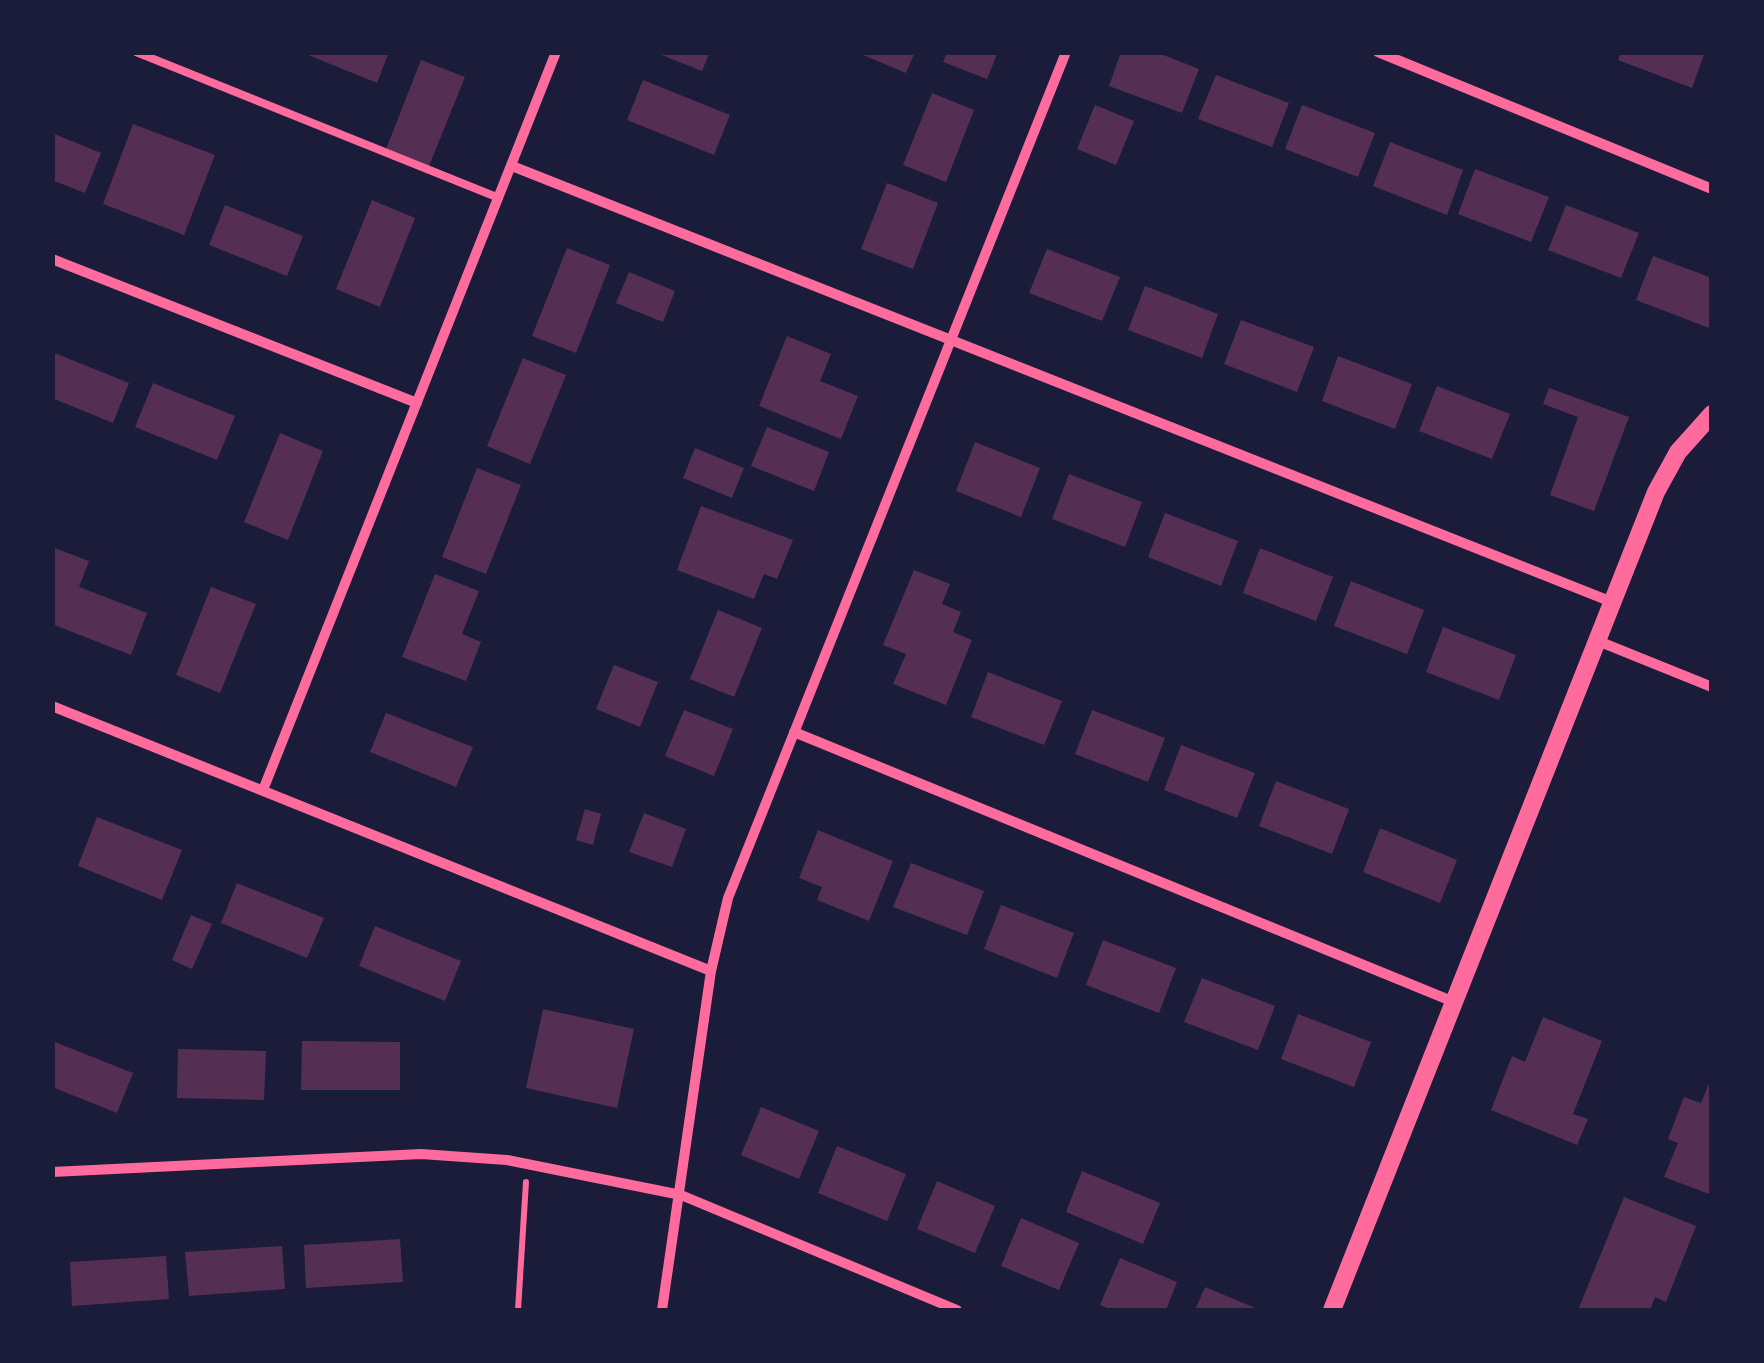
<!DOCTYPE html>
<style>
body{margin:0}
#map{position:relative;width:1764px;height:1363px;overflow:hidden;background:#1b1b3a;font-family:Figtree,sans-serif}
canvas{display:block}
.frame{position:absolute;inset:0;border:55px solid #1b1b3a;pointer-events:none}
</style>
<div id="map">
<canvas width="1764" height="1363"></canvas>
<div class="frame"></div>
</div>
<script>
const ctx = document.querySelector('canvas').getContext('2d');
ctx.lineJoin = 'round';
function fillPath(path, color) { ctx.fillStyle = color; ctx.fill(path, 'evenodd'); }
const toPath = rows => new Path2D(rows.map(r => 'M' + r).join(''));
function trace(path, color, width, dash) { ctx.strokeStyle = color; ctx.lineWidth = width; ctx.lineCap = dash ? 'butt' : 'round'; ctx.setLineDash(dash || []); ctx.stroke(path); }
fillPath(toPath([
 [301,52,389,52,377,83],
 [654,52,710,52,702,71],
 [856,52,915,52,906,73],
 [947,52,998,52,987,79,943,62],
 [1121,52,1156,52,1199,69,1182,113,1109,86],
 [1621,52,1705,52,1692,88,1618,60],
 [421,60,465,77,429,166,386,149],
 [1216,75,1289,103,1272,147,1198,119],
 [643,80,730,115,714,155,627,120],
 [932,93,974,110,946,182,903,165],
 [1095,105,1134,121,1116,165,1077,149],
 [1302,105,1375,133,1358,177,1285,149],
 [133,124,215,155,184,235,103,204],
 [52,133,101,153,85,193,52,180],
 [1390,142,1463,170,1447,215,1373,186],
 [1475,169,1549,197,1531,242,1458,214],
 [887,183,938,203,913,269,861,249],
 [372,200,415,218,380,307,336,289],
 [225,205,303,236,287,276,209,245],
 [1566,205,1639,233,1621,278,1548,250],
 [567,248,610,265,576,353,532,336],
 [1047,249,1120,277,1102,321,1029,293],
 [1653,256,1712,278,1709,328,1636,300],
 [629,272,675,291,663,322,616,303],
 [1145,286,1218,314,1202,358,1128,330],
 [1241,320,1314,347,1297,392,1224,364],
 [787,336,831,354,820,381,858,396,841,439,759,406],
 [52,352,129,383,113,423,52,398],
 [1338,356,1412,384,1395,429,1322,401],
 [523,358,566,375,530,464,487,446],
 [153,383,235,416,217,460,135,427],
 [1437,386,1510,414,1492,459,1419,431],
 [1549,388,1629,417,1594,511,1550,495,1578,417,1543,404],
 [767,427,829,452,814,491,751,466],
 [280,433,323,451,288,540,244,522],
 [975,442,1040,468,1021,517,956,491],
 [695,448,744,468,732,498,683,478],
 [477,468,521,485,486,574,442,557],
 [1069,474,1142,502,1125,547,1052,519],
 [701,506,793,540,777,579,764,574,754,599,677,570],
 [1165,513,1238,541,1221,586,1148,557],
 [52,547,89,561,79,587,147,613,131,655,52,624],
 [1260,548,1333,577,1316,621,1243,593],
 [914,570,950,584,942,604,961,612,953,632,972,640,946,705,893,684,906,654,883,645],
 [435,574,479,591,462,634,481,642,466,681,402,657],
 [1351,581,1424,610,1407,654,1334,626],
 [211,587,256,604,220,693,176,675],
 [718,610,762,628,734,697,690,679],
 [1443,627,1516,655,1499,700,1426,672],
 [614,665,658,682,640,727,596,709],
 [988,672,1062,701,1044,745,971,717],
 [684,710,733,729,714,776,665,756],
 [1092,710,1165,738,1148,782,1075,754],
 [386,713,473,747,456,787,370,752],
 [1181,745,1255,773,1237,818,1164,790],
 [1276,781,1349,809,1332,854,1259,826],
 [585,809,601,814,593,845,576,840],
 [644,813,686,829,672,867,629,852],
 [97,817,182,850,162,900,78,866],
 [1380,828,1457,860,1440,903,1363,872],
 [818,830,893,861,869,921,817,900,822,887,799,878],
 [911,863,984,891,967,935,893,907],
 [237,883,324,918,307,958,221,923],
 [1001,905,1074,933,1057,978,984,949],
 [191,915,212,924,192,969,172,960],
 [375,926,461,961,445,1001,359,966],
 [1103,940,1176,968,1159,1013,1086,985],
 [1202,978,1275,1006,1258,1050,1184,1022],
 [543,1009,634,1029,617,1108,526,1088],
 [1298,1014,1371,1042,1354,1087,1281,1059],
 [1543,1017,1602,1041,1573,1114,1588,1119,1577,1145,1491,1110,1512,1056,1525,1062],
 [52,1041,133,1073,117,1113,52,1087],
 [302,1041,400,1042,400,1090,301,1090],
 [178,1049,266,1051,264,1100,177,1098],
 [1712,1076,1712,1195,1664,1177,1678,1143,1668,1139,1684,1097,1701,1103],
 [761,1107,819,1131,799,1179,741,1155],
 [837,1146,906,1174,887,1221,818,1193],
 [1082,1171,1160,1203,1143,1244,1066,1212],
 [937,1181,995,1206,975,1253,917,1229],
 [1624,1197,1696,1226,1666,1302,1655,1297,1650,1310,1578,1310],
 [1021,1218,1079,1243,1059,1290,1001,1266],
 [400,1239,403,1282,306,1288,304,1245],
 [282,1246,285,1289,189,1296,185,1252],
 [166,1256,169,1299,72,1306,70,1262],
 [1120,1258,1177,1282,1166,1310,1112,1310,1100,1305],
 [1205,1287,1260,1310,1195,1310]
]), '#542f53');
trace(toPath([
 [518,1310,526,1182]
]), '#ff6b9d', 6);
trace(toPath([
 [136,52,499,198]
]), '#ff6b9d', 8);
trace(toPath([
 [1378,52,1712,189],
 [512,166,1612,602],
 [52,259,417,403],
 [1598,641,1712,687],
 [52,706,711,971],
 [794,732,1454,1002],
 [263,790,556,52],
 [52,1172,421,1154,507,1160,681,1195,957,1310],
 [662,1310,711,971,728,898,1066,52]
]), '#ff6b9d', 10);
trace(toPath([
 [1332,1310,1656,492,1678,452,1712,414]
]), '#ff6b9d', 18);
</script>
